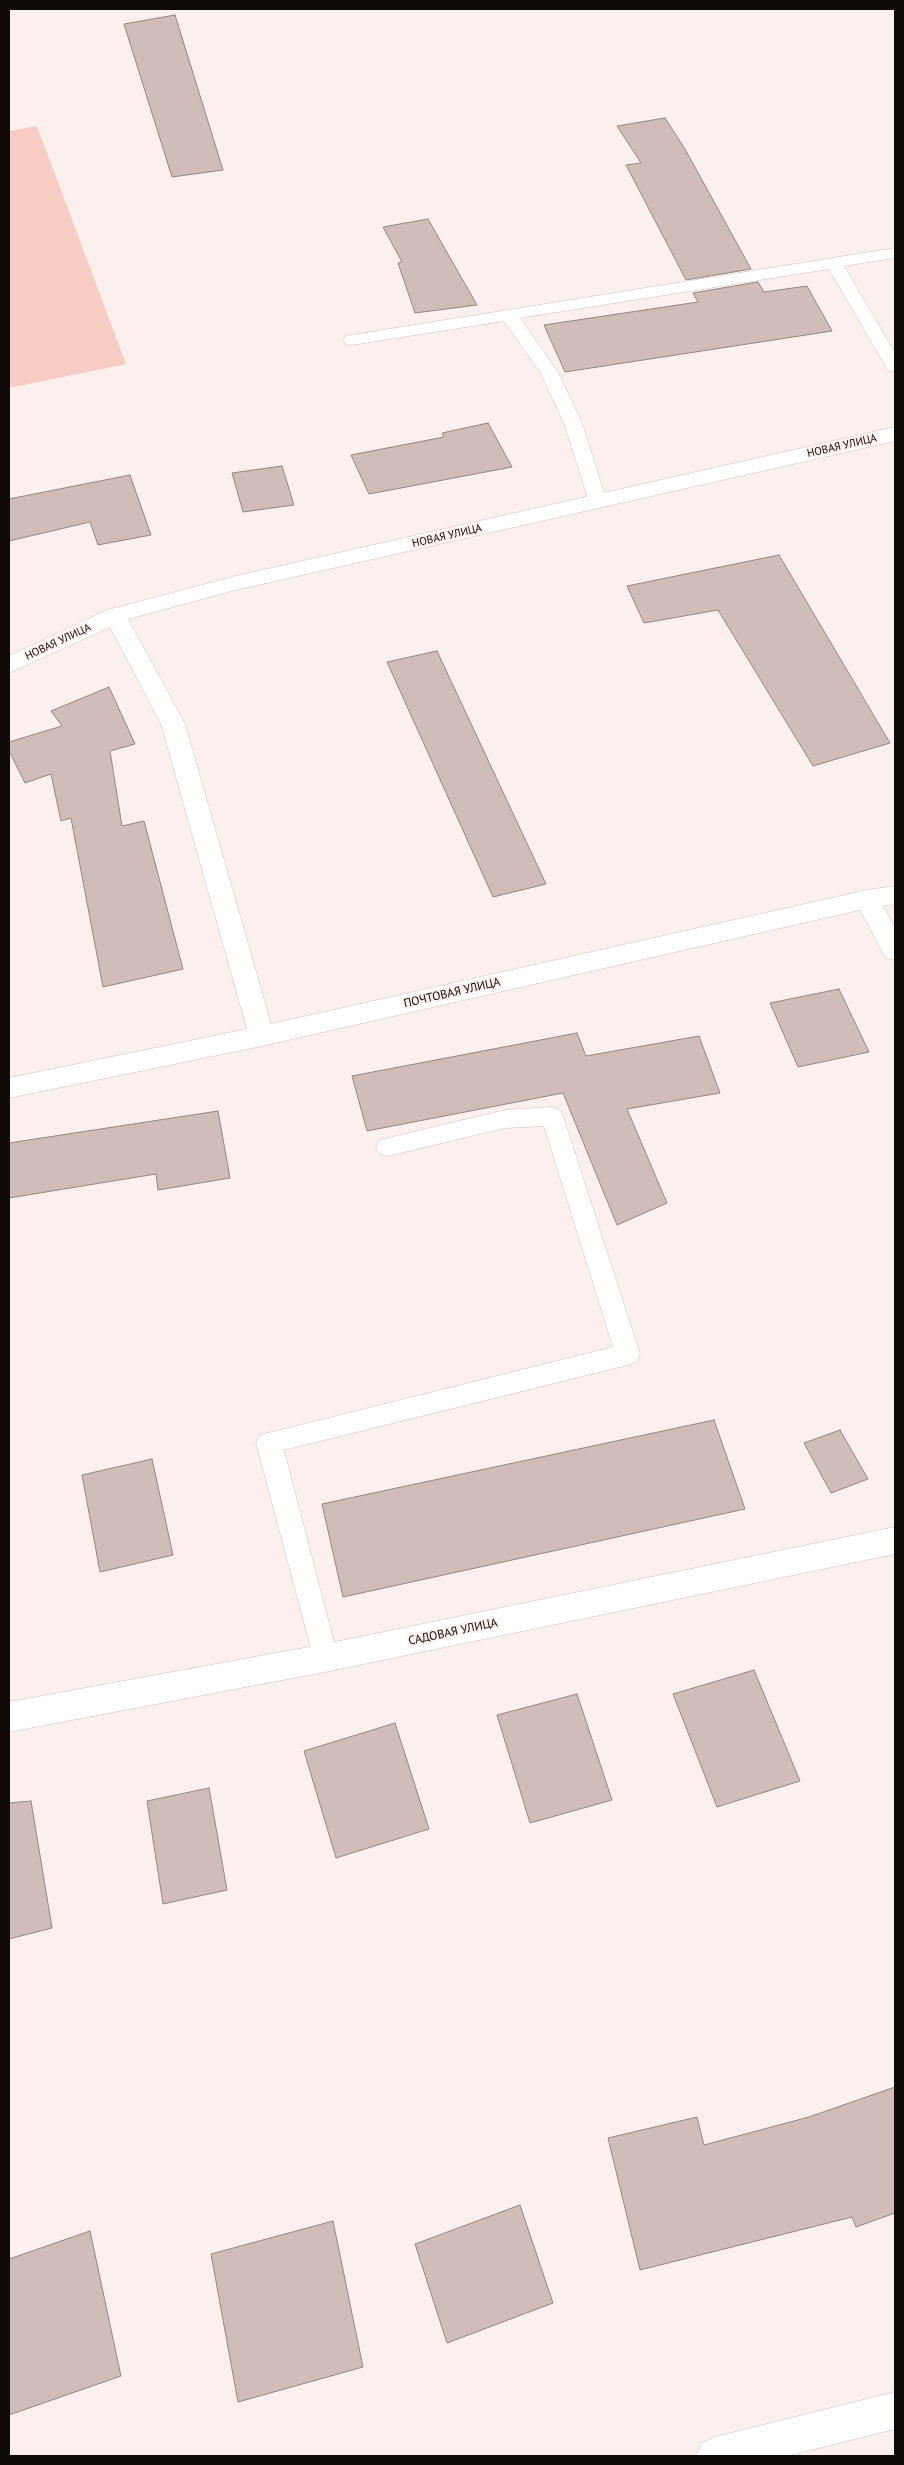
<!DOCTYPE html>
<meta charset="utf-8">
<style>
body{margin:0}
#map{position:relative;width:904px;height:2465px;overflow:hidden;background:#fcf0ee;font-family:"PT Sans",sans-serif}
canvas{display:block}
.frame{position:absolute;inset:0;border:10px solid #100a09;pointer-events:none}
</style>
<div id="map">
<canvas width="904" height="2465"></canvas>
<div class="frame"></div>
</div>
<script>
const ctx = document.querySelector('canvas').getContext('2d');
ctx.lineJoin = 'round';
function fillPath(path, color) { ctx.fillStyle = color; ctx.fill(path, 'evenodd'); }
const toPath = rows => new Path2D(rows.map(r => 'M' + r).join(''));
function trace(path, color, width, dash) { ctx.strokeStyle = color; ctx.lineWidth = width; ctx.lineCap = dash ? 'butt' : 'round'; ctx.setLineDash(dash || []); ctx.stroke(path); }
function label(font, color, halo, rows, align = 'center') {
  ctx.font = font + ' "PT Sans",sans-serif'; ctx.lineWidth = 4; ctx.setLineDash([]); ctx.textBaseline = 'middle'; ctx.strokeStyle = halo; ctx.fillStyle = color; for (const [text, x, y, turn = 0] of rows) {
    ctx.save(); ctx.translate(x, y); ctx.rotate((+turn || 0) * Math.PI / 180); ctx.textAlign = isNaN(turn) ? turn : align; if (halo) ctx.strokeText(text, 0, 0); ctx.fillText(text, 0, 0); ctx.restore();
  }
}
fillPath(toPath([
 [37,126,126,364,9,388,9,131]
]), '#f7cdc6');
const building = toPath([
 [175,15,223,170,172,177,124,24,175,15],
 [665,118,685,149,751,269,686,280,626,165,641,163,617,126,665,118],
 [428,219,477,305,415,313,398,263,402,262,383,227,428,219],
 [758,282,764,292,807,286,832,331,565,372,544,325,698,302,693,293,758,282],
 [488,423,512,467,369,494,351,455,444,437,442,433,488,423],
 [282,466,294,505,243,512,232,473,282,466],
 [130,475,151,535,98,545,90,522,9,541,9,499,130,475],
 [779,555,890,743,813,766,718,610,644,623,627,586,779,555],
 [437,651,546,884,493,897,387,662,437,651],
 [109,687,135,744,110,751,122,826,144,821,183,969,103,987,71,818,61,821,51,774,25,783,9,751,9,742,62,726,51,711,109,687],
 [839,989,869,1052,798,1067,770,1003,839,989],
 [577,1033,586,1056,699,1036,720,1093,627,1109,667,1203,617,1225,563,1093,367,1131,352,1076,577,1033],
 [218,1111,230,1178,158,1190,156,1174,9,1198,9,1143,218,1111],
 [714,1420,745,1509,343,1597,322,1504,714,1420],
 [840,1430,868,1479,831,1493,804,1443,840,1430],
 [152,1459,173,1555,100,1572,82,1475,152,1459],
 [754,1670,800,1781,717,1807,673,1694,754,1670],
 [577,1694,612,1800,530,1823,497,1715,577,1694],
 [395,1723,429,1829,336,1858,304,1751,395,1723],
 [209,1788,227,1890,163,1904,147,1801,209,1788],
 [31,1801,52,1928,9,1939,9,1803,31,1801],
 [895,2087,895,2213,856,2227,852,2217,640,2270,608,2138,697,2117,704,2145,809,2117,895,2087],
 [520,2205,553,2303,447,2343,415,2244,520,2205],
 [333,2221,363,2367,238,2402,211,2254,333,2221],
 [90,2231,121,2376,9,2415,9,2259,90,2231]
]);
fillPath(building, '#d0bdba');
trace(building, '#978582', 1);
const service = toPath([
 [895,248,895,258,844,266,895,353,895,372,889,371,886,367,829,269,520,318,558,372,582,423,607,502,605,506,598,508,591,506,589,502,564,423,540,372,504,321,352,345,346,344,343,340,346,336,352,335,895,248],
 [552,1107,560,1110,563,1116,640,1354,637,1361,628,1365,284,1450,338,1658,334,1667,325,1670,316,1667,256,1443,260,1435,613,1347,544,1126,505,1128,388,1156,380,1154,376,1147,380,1140,388,1138,505,1110,552,1107]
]);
const minor = toPath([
 [895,427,895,441,236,590,128,619,185,724,271,1024,867,890,895,886,895,904,883,906,895,928,895,960,886,958,860,910,262,1046,9,1098,9,1078,247,1029,161,724,110,627,9,673,9,656,107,610,236,576,895,427],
 [895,1527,895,1554,325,1672,9,1732,9,1702,325,1644,895,1527],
 [895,2392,895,2429,787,2456,696,2456,702,2443,715,2437,895,2392]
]);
trace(service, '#d3c0bd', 1);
trace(minor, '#d3c0bd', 1);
fillPath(service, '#fff');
fillPath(minor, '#fff');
label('11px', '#100a09', '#fcf0ee', [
 ["НОВАЯ УЛИЦА",842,446,-13],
 ["НОВАЯ УЛИЦА",447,536,-13],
 ["НОВАЯ УЛИЦА",58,642,-25]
]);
label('12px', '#100a09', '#fcf0ee', [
 ["ПОЧТОВАЯ УЛИЦА",452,993,-13],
 ["САДОВАЯ УЛИЦА",453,1632,-12]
]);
</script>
